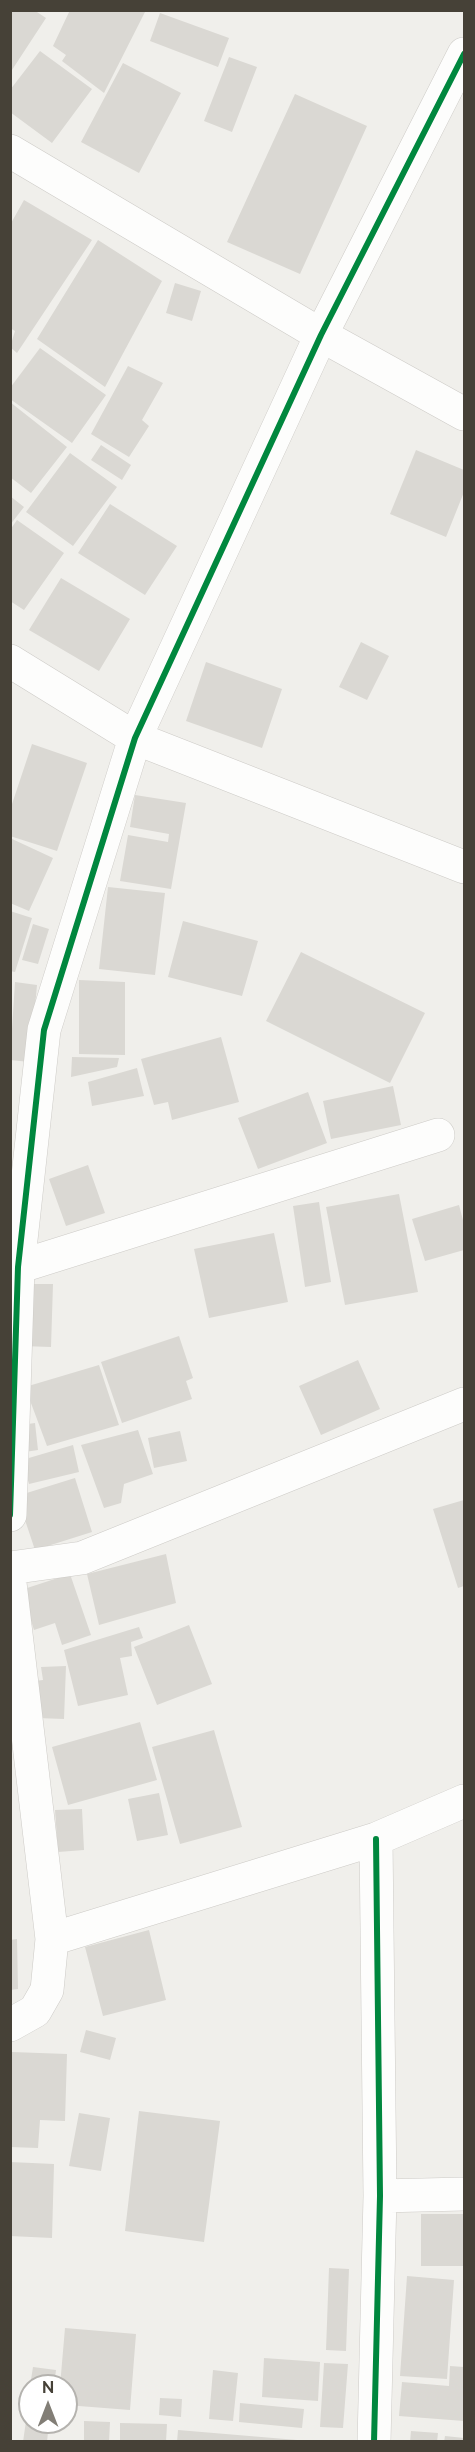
<!DOCTYPE html>
<style>
body{margin:0}
#map{position:relative;width:475px;height:2452px;overflow:hidden;background:#f0efeb;font-family:Raleway,sans-serif}
canvas{display:block}
.frame{position:absolute;inset:0;border:12px solid #464137;pointer-events:none}
.north{position:absolute;left:18px;top:2374px;width:60px;height:60px;box-sizing:border-box;background:#fff;border:2px solid #b5b3af;border-radius:50%;rotate:0deg;font-size:16px;font-weight:700;line-height:24px;text-align:center;color:#464137}
.north::after{content:'';display:block;margin:auto;width:21px;height:27px;background:#827e76;clip-path:polygon(50% 0,100% 100%,50% 72%,0 100%)}
</style>
<div id="map">
<canvas width="475" height="2452"></canvas>
<div class="frame"></div>
<div class="north">N</div>
</div>
<script>
const ctx = document.querySelector('canvas').getContext('2d');
ctx.lineJoin = 'round';
function fillPath(path, color) { ctx.fillStyle = color; ctx.fill(path, 'evenodd'); }
const toPath = rows => new Path2D(rows.map(r => 'M' + r).join(''));
function trace(path, color, width, dash) { ctx.strokeStyle = color; ctx.lineWidth = width; ctx.lineCap = dash ? 'butt' : 'round'; ctx.setLineDash(dash || []); ctx.stroke(path); }
fillPath(toPath([
 [10,10,34,10,46,18,10,73],
 [70,10,146,10,104,93,62,61,66,55,53,46],
 [160,13,229,38,218,67,150,41],
 [40,51,92,89,52,143,10,112,10,90],
 [229,57,257,67,232,132,204,121],
 [123,63,181,93,139,173,81,142],
 [295,94,367,126,300,274,227,242],
 [24,200,92,240,17,353,10,347,15,331,10,328,10,225],
 [98,240,162,281,105,387,37,339],
 [175,283,201,291,192,321,166,313],
 [40,348,106,395,72,443,10,399,10,388],
 [128,366,163,383,142,420,149,426,129,457,91,434],
 [10,402,67,447,31,493,10,477],
 [101,445,131,465,122,480,91,460],
 [416,450,464,470,464,492,446,537,390,514],
 [70,453,117,487,73,546,26,512],
 [10,496,24,507,10,525],
 [110,504,177,546,145,595,78,553],
 [17,520,64,553,24,610,10,601,10,530],
 [61,578,130,619,99,671,29,630],
 [361,642,389,656,367,700,339,687],
 [206,662,282,689,262,748,186,721],
 [32,744,87,763,57,851,10,836,10,810],
 [135,795,186,803,171,889,120,881,128,835,168,842,169,834,130,827],
 [10,838,53,858,29,911,10,903],
 [108,887,165,893,155,975,99,969],
 [10,911,32,918,15,972,10,971],
 [183,921,258,941,242,996,168,977],
 [33,924,49,929,38,964,22,960],
 [301,952,425,1013,390,1083,266,1021],
 [79,980,125,982,125,1055,79,1054],
 [15,982,37,985,30,1062,10,1060],
 [221,1037,239,1102,172,1120,168,1102,154,1105,141,1059],
 [72,1057,119,1058,117,1067,71,1077],
 [137,1068,144,1096,92,1106,88,1082],
 [393,1086,401,1125,331,1139,323,1101],
 [308,1092,327,1143,258,1169,238,1118],
 [88,1165,105,1213,66,1226,49,1179],
 [399,1194,418,1292,345,1305,326,1207],
 [319,1202,331,1282,305,1287,293,1206],
 [459,1205,464,1224,464,1250,425,1261,412,1219],
 [274,1233,288,1302,209,1318,194,1249],
 [24,1284,53,1284,51,1347,22,1346],
 [179,1336,193,1378,186,1381,192,1399,122,1423,101,1362],
 [358,1360,380,1409,321,1435,299,1386],
 [99,1365,119,1425,47,1446,25,1387],
 [35,1423,38,1450,18,1453,14,1426],
 [138,1430,153,1474,124,1484,121,1503,104,1508,81,1445],
 [180,1431,187,1461,154,1468,148,1438],
 [73,1445,79,1472,29,1484,22,1460],
 [75,1478,92,1532,35,1550,17,1496],
 [464,1500,464,1586,458,1588,433,1509],
 [166,1554,176,1603,99,1625,87,1574],
 [70,1574,91,1635,62,1645,55,1623,34,1630,21,1590],
 [189,1625,212,1684,157,1705,134,1647],
 [139,1627,143,1638,131,1642,132,1656,120,1658,128,1695,78,1706,64,1650],
 [66,1666,64,1719,37,1718,35,1681,43,1680,41,1667],
 [140,1722,157,1780,68,1805,52,1747],
 [214,1730,242,1827,180,1844,152,1747],
 [159,1793,168,1835,137,1841,128,1799],
 [82,1809,84,1850,58,1852,55,1810],
 [149,1930,166,2000,103,2016,85,1947],
 [17,1939,18,1989,10,1990,10,1940],
 [86,2030,116,2038,110,2060,80,2052],
 [12,2052,67,2054,65,2121,40,2120,38,2148,10,2147],
 [139,2111,220,2121,204,2242,125,2231],
 [79,2113,110,2118,101,2171,69,2166],
 [10,2162,54,2164,52,2238,10,2236],
 [421,2214,464,2214,464,2266,421,2266],
 [329,2268,349,2269,346,2351,326,2350],
 [407,2276,454,2280,447,2379,400,2376],
 [65,2328,136,2334,130,2410,66,2405,66,2386,60,2386],
 [264,2358,320,2362,318,2401,262,2397],
 [324,2363,348,2364,343,2428,320,2427],
 [450,2366,464,2367,464,2421,399,2416,402,2382,449,2386],
 [33,2367,56,2370,54,2386,30,2386],
 [213,2370,238,2373,233,2421,209,2419],
 [160,2398,182,2399,181,2417,159,2415],
 [29,2400,30,2422,49,2422,47,2442,23,2442],
 [240,2403,304,2409,302,2428,239,2422],
 [84,2421,110,2422,109,2442,84,2442],
 [120,2423,167,2424,166,2442,120,2442],
 [178,2430,297,2440,297,2442,177,2442],
 [411,2431,438,2433,437,2442,410,2442],
 [445,2436,464,2438,464,2442,444,2442]
]), '#dad8d3');
const street = toPath([
 [10,151,321,335,464,414],
 [10,661,135,738,464,867],
 [18,1267,438,1135],
 [10,1515,18,1267,44,1030,135,738,321,335,464,54],
 [10,1568,82,1558,464,1404],
 [10,1583,52,1939,47,1990,35,2011,10,2025],
 [52,1939,376,1839,464,1801],
 [380,2196,464,2194],
 [374,2442,380,2196,376,1839]
]);
trace(street, '#cdcbc7', 34);
trace(street, '#fdfdfc', 33);
trace(toPath([
 [10,1515,18,1267,44,1030,135,738,321,335,464,54],
 [374,2442,380,2196,376,1839]
]), '#00873e', 6);
</script>
